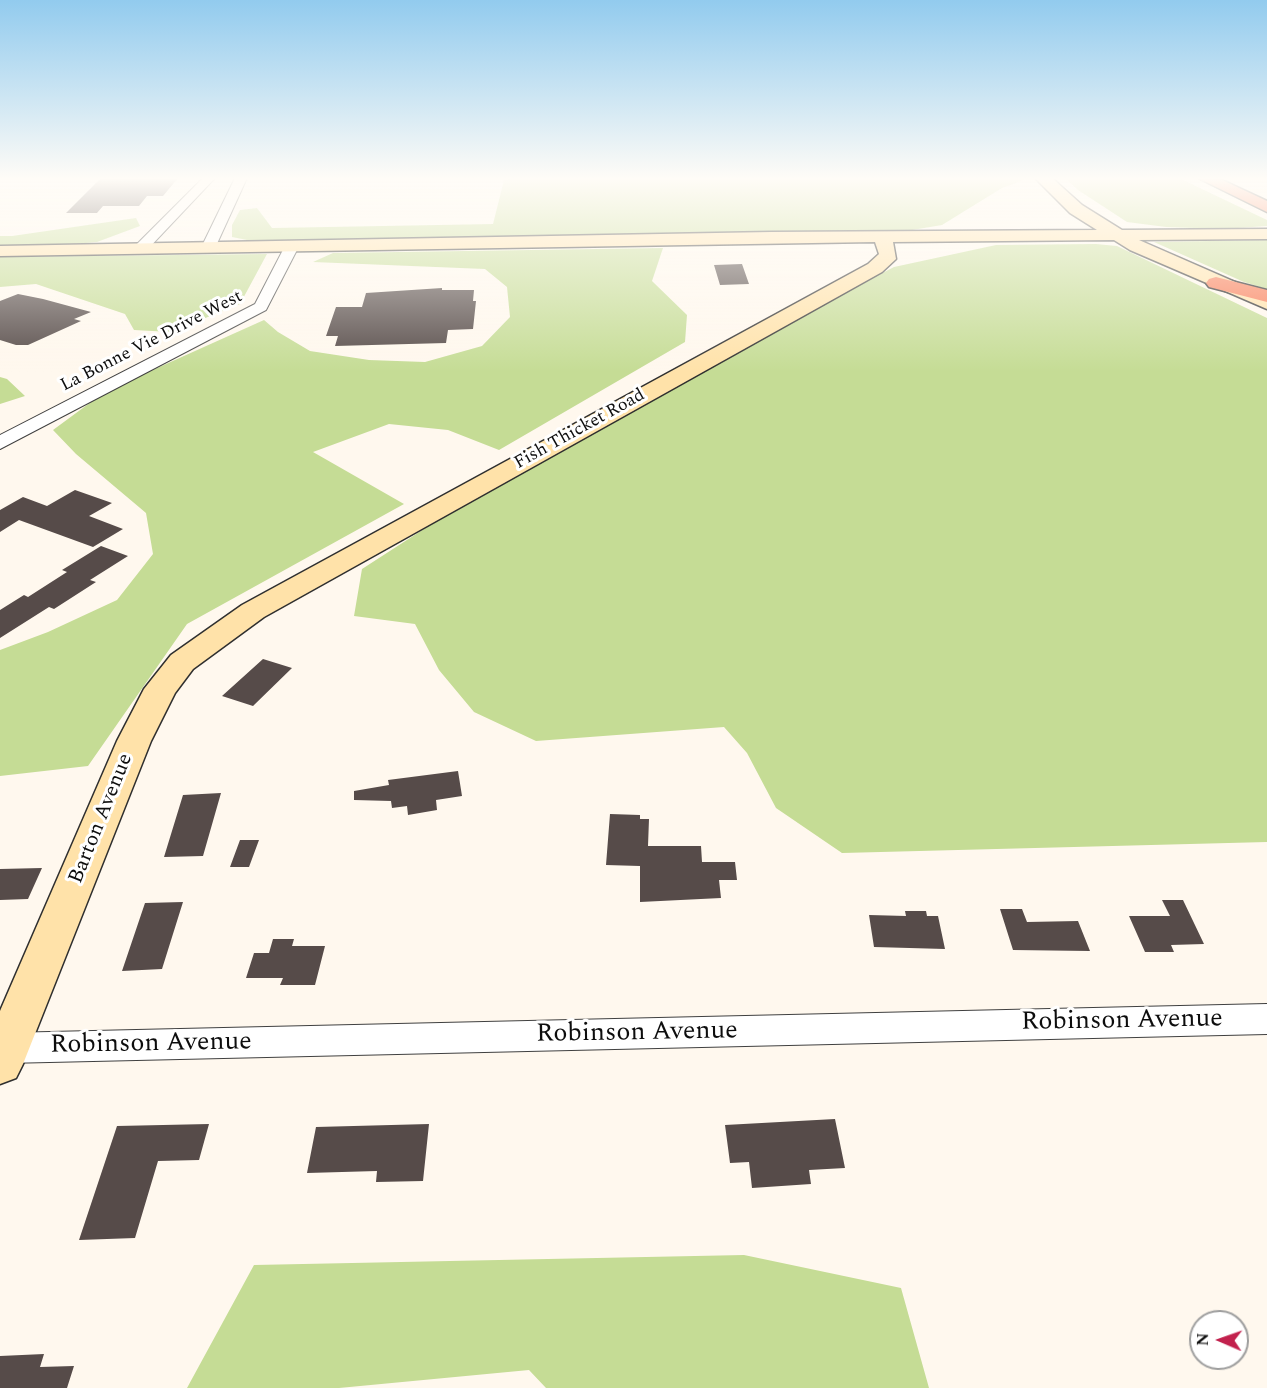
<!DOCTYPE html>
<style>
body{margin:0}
#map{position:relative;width:1267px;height:1388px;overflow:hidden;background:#fff8ee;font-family:Spectral,serif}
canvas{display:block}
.north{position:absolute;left:1189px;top:1310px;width:60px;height:60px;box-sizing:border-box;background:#fff;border:2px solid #9e9e9e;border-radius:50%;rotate:272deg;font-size:16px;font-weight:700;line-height:24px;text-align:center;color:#0d0d0d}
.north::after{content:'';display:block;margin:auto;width:21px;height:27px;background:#c2214d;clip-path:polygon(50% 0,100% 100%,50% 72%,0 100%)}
</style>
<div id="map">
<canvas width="1267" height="1388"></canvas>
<div class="north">N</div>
</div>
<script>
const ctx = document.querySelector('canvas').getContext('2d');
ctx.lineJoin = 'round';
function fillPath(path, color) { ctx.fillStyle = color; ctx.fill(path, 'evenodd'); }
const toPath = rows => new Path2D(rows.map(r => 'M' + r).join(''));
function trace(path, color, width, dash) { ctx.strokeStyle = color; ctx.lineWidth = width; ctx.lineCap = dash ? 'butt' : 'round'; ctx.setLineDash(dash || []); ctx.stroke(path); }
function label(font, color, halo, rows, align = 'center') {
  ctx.font = font + ' Spectral,serif'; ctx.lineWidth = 6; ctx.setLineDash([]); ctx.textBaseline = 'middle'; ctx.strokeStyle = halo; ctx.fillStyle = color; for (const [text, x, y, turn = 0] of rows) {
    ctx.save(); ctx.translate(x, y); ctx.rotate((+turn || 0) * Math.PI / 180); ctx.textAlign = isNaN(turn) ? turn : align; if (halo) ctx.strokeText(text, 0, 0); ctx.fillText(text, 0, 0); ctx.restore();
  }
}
fillPath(toPath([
 [518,178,1025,178,1026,179,1002,188,942,225,906,231,301,241,252,241,232,237,232,225,240,210,257,208,272,228,493,224,504,180],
 [1065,178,1179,178,1267,220,1267,226,1224,229,1166,227,1127,222,1078,190],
 [136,218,140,226,97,242,17,249,0,248,0,236,12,236],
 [1267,240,1267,289,1244,282,1154,242],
 [1096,244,1117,246,1267,318,1267,842,842,853,776,808,747,753,724,727,536,741,474,712,439,670,415,624,354,616,362,569,458,507,797,317,894,267,996,245],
 [663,248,652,281,687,315,685,342,499,450,448,430,389,424,313,452,404,504,187,624,88,766,0,776,0,650,48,632,117,600,153,554,146,513,76,454,53,430,106,391,264,320,278,332,310,351,369,360,425,362,482,346,510,317,507,287,485,269,313,262,333,253],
 [267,254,240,304,171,332,134,330,125,314,36,284,0,287,0,257],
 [0,377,7,379,25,396,0,404],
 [744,1255,901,1288,929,1388,546,1388,529,1370,339,1388,187,1388,254,1265]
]), '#c5dc95');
fillPath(toPath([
 [101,178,178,178,163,196,147,196,139,206,103,206,97,213,66,213],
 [742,264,749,284,720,285,714,265],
 [442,288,442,290,474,290,473,301,476,301,473,329,448,330,446,343,335,346,338,336,326,336,336,307,362,307,366,293],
 [18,294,43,299,91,312,74,319,81,321,28,345,16,345,0,340,0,301],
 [75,490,112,503,89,516,123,529,93,547,19,520,0,532,0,510,23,497,47,506],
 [101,546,128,556,90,580,96,582,54,609,49,607,0,638,0,610,24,595,28,597,67,572,62,570],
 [263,659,292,668,253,706,222,696],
 [458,771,462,796,436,800,437,810,408,815,407,806,392,808,391,801,354,800,354,791,389,785,388,780],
 [221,793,203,856,164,857,183,795],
 [610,814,640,815,640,819,649,819,648,846,701,846,702,862,735,862,737,880,719,880,721,898,640,902,640,866,606,865],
 [240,840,259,840,249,867,230,867],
 [42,868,28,899,0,900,0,869],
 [1162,900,1183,900,1204,944,1171,945,1174,952,1145,952,1129,916,1170,916],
 [183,902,162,969,122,971,145,903],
 [1000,909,1022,909,1027,922,1078,921,1090,951,1013,950],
 [905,911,926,911,927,916,938,916,945,949,874,947,869,915,906,916],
 [273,939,294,939,292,946,325,946,315,985,280,985,283,978,246,978,254,953,269,953],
 [835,1119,845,1168,809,1170,811,1184,752,1188,749,1162,730,1163,725,1125],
 [209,1124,199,1160,158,1161,135,1238,79,1240,117,1126],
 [429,1124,423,1181,376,1182,377,1171,307,1173,316,1127],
 [44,1354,40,1367,74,1366,67,1388,0,1388,0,1356]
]), '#564b49');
const street = toPath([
 [203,178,215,178,145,252,135,252,135,246,203,178],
 [235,178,247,178,215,248,213,251,203,251,201,248,235,178],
 [292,242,299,246,266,310,0,449,0,435,255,304,285,246,292,242],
 [1267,1004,1267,1034,6,1063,0,1061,0,1035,6,1033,1267,1004]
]);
const secondary = toPath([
 [1035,178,1052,178,1082,205,1122,230,1267,229,1267,239,1139,240,1267,296,1267,309,1130,250,1114,240,893,242,896,259,882,272,264,617,193,669,175,693,151,741,23,1064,16,1078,0,1084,0,1011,117,741,144,689,171,655,242,605,868,264,879,254,875,242,0,256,0,246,771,232,1097,230,1070,213,1035,178]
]);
const highway = toPath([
 [1198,178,1218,178,1267,201,1267,212,1198,178],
 [1216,277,1267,290,1267,302,1209,287,1206,283,1209,279,1216,277]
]);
trace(street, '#404040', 2);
trace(secondary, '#2f2f2f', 3);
trace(highway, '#1e1e1e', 3);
fillPath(street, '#fff');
fillPath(secondary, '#ffe2a9');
fillPath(highway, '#f87852');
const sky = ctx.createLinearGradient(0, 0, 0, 372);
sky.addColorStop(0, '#92cbee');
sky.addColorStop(0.48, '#fffcf7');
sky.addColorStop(1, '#fffcf700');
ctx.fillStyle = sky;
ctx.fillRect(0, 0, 1267, 372);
label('18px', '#0d0d0d', '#fff', [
 ["La Bonne Vie Drive West",152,342,-27],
 ["Fish Thicket Road",580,430,-29]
]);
label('21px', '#0d0d0d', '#fff', [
 ["Barton Avenue",102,819,-68]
]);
label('26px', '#0d0d0d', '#fff', [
 ["Robinson Avenue",1122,1022,-1],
 ["Robinson Avenue",637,1034,-1],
 ["Robinson Avenue",151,1045,-1]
]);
</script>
